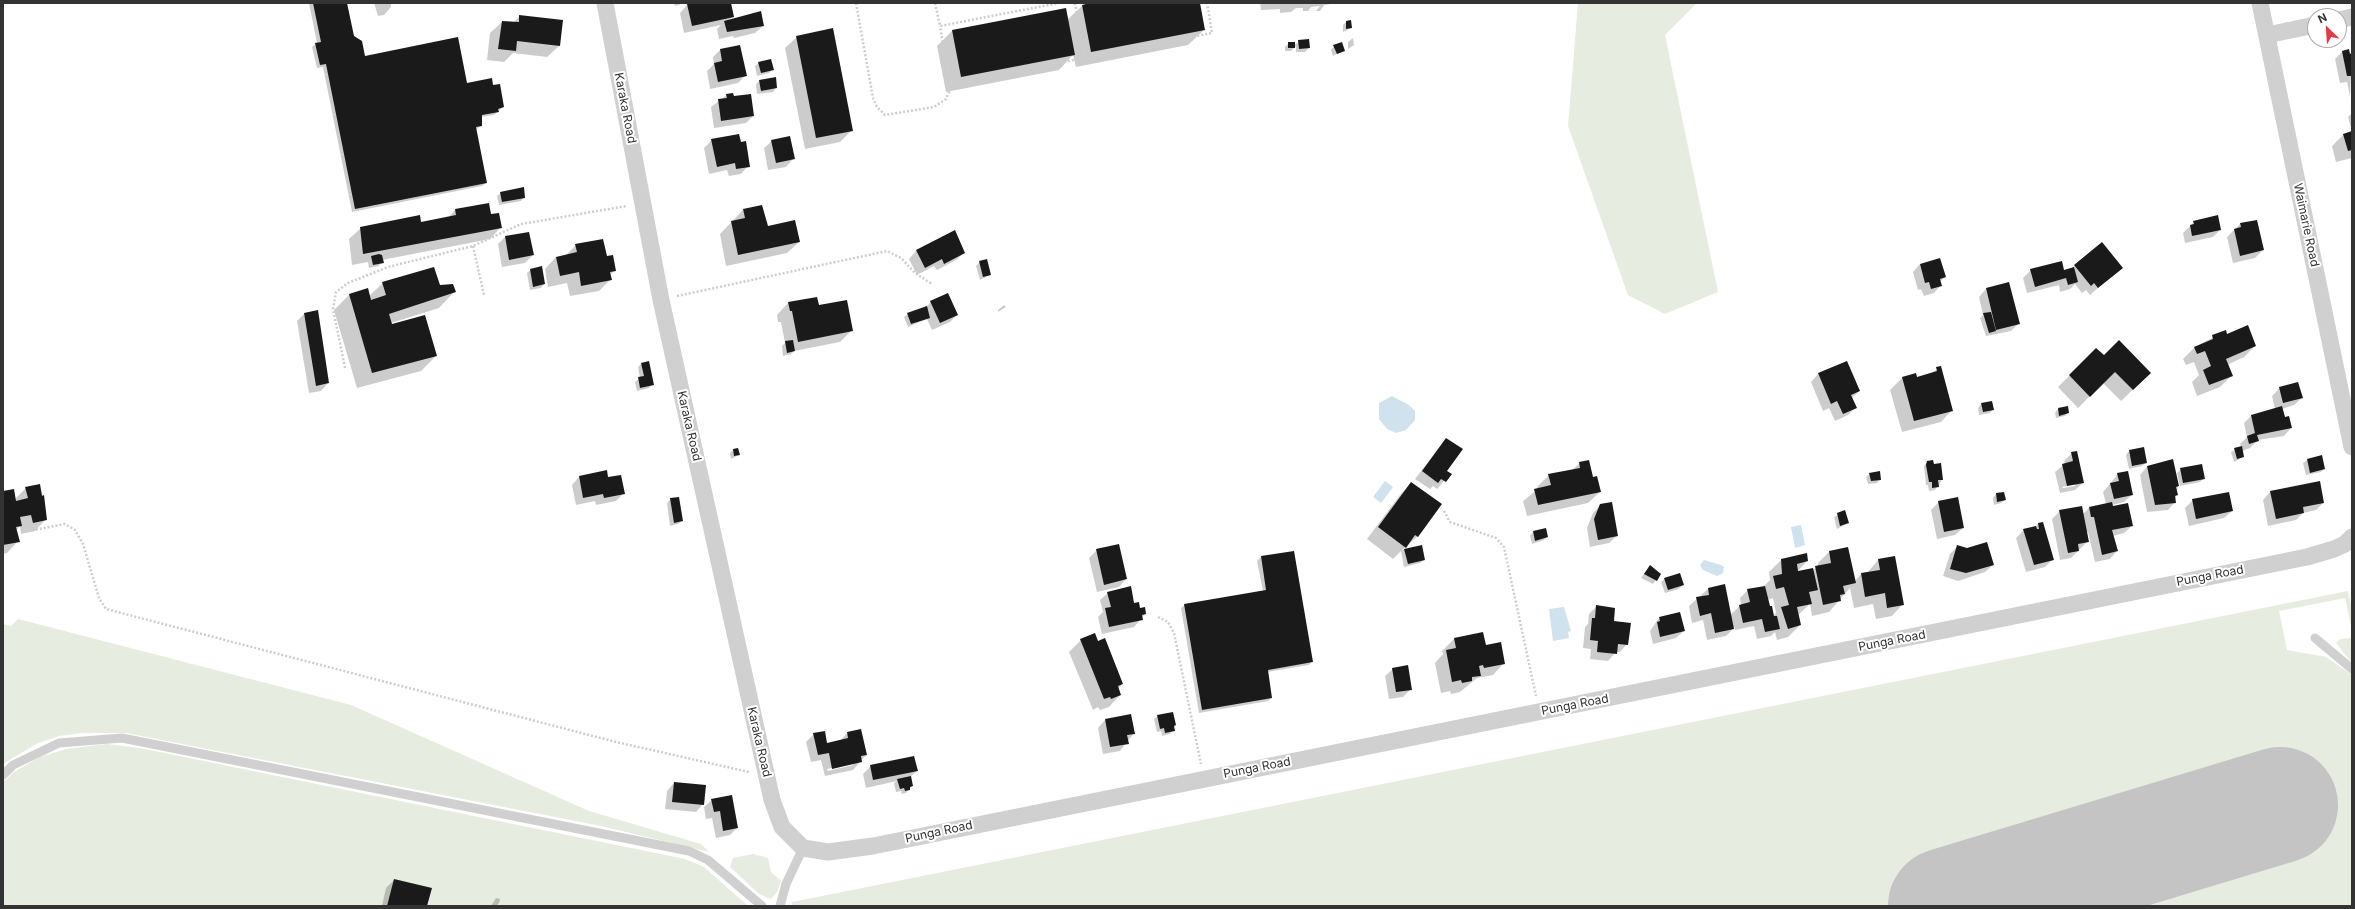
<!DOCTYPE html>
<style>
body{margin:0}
#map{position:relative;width:2355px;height:909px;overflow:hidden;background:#fff;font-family:Inter,sans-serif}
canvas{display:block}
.frame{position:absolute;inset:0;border:4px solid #333;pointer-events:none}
.north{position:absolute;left:2307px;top:8px;width:40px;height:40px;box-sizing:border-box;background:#fff;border:1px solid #adadad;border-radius:50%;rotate:335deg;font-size:11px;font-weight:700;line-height:16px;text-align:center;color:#333}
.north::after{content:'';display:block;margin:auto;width:14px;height:18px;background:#e63946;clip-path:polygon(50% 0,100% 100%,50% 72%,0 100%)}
</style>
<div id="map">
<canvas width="2355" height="909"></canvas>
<div class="frame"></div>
<div class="north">N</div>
</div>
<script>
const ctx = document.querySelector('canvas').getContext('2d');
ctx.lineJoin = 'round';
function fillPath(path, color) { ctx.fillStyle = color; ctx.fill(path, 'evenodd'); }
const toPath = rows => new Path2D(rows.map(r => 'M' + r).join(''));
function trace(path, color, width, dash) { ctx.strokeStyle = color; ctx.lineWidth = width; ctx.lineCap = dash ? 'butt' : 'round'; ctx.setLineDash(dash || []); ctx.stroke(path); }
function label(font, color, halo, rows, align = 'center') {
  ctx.font = font + ' Inter,sans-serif'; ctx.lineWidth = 4; ctx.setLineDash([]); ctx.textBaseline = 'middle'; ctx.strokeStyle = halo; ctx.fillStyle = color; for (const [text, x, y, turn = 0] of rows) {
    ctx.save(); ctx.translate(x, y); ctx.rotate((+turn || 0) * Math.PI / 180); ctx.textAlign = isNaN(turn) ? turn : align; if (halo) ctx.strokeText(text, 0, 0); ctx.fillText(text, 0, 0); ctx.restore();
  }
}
fillPath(toPath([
 [1578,3,1697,3,1665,35,1718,292,1665,314,1628,295,1568,126],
 [2348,591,2352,610,2352,663,2336,643,2340,639,2351,638,2351,626,2345,598,2279,611,2287,650,2326,657,2352,675,2352,906,792,906,792,902],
 [18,619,351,705,589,811,701,844,709,852,601,826,126,733,83,733,59,736,36,744,3,764,3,624,11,626],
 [107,744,140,748,685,859,704,867,748,906,3,906,3,782,14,772,40,757,66,749],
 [753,854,768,858,771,872,781,881,777,892,771,899,759,894,730,867,733,858]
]), '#e6ecdf');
fillPath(toPath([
 [1392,396,1409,405,1415,411,1415,420,1406,430,1396,433,1387,429,1379,419,1379,403],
 [1385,481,1393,487,1381,503,1373,497],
 [1801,525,1805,545,1795,548,1791,527],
 [1704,560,1721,565,1724,567,1723,573,1717,576,1703,570,1700,565],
 [1564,607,1571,631,1568,632,1569,638,1553,641,1549,609]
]), '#cfe2ee');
fillPath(toPath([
 [309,3,346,3,353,37,364,57,466,85,492,87,503,107,494,115,481,117,481,126,475,130,486,183,482,186,352,212,323,67,317,68,312,47,317,43],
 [374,3,391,3,391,7,384,15,378,16],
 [674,3,684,3,675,6],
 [697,3,730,3,733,17,729,20,763,26,755,33,734,38,733,36,719,39,717,29,721,25,684,33,680,13,687,5],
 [1095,3,1199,3,1204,30,1188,45,1076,67,1073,55,1059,70,946,92,937,46,952,31,1065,9,1067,20,1082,6],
 [1260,3,1337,3,1324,5,1320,11,1316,11,1320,6,1311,7,1308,11,1303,11,1303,8,1296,8,1291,12,1280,13,1280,9,1261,10],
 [520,16,559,46,547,57,513,53,504,62,487,60,490,33,502,22,513,23],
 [1346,22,1351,28,1343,32,1343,25],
 [797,37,852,130,840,142,805,149,785,48],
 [1353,38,1354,45,1348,49,1348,42],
 [1299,41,1309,48,1305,52,1296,52,1296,46,1291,51,1285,51,1285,47,1289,43,1294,46],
 [1334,46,1344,50,1333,56,1331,50],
 [720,50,745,76,738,83,710,89,707,71,714,64,713,57],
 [2342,52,2352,54,2350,97,2347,82,2340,83,2335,59],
 [759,63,773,69,769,73,757,76,755,66],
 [759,81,776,88,773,92,757,94,756,84],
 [727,95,733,98,753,116,746,123,714,128,711,107],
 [2352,113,2352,158,2336,162,2332,146,2344,134,2352,132,2348,117],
 [712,140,748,166,741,174,729,176,727,170,709,174,704,148],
 [772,141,793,159,786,167,768,170,764,148],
 [501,193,524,197,521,201,499,205,497,196],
 [488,204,491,215,501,227,490,239,382,260,379,266,369,268,368,262,352,265,349,239,361,228,420,223,448,218,455,210],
 [743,210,767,227,799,242,787,253,726,266,720,234],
 [2194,222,2220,230,2213,237,2185,243,2183,233],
 [2240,224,2263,250,2255,258,2233,263,2227,237],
 [954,232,964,253,956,260,937,270,934,266,917,275,909,259,916,251],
 [505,237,533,255,525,263,502,267,498,244],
 [2102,244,2121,268,2090,295,2086,290,2082,293,2075,284,2070,289,2060,292,2059,285,2027,293,2023,278,2031,270,2064,271,2071,269],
 [576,245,606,257,615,270,610,275,611,279,599,291,570,296,567,283,548,287,545,269,556,257,565,256],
 [980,262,990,275,980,280,976,266],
 [1920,264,1945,277,1940,282,1941,285,1934,293,1924,296,1921,289,1918,290,1913,272],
 [530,270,544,284,541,288,530,290,527,273],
 [383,283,439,286,454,292,439,308,391,323,392,326,436,356,421,371,357,388,334,310,350,294,369,296],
 [2008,284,2018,324,2011,331,1986,336,1980,318,1983,315,1979,297,1986,289],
 [816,298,818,307,852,330,840,342,794,351,791,354,783,356,782,346,785,343,781,322,778,322,777,315,788,303],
 [931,302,957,315,950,322,932,330,927,319,908,327,904,317,908,314,925,308],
 [1004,305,1006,307,998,312,998,310],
 [304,314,328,383,321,391,309,393,297,321],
 [2225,331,2227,335,2255,346,2244,357,2227,365,2232,375,2220,387,2197,396,2192,382,2199,375,2194,362,2186,365,2183,359,2195,347],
 [2096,349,2104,356,2150,373,2121,401,2103,383,2078,408,2058,387],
 [1847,362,1859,391,1851,399,1855,408,1848,415,1835,421,1829,408,1823,411,1811,382,1818,374],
 [641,364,653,384,649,388,637,391,635,382,640,378,638,367],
 [1940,367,1952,410,1941,422,1902,432,1890,390,1902,378,1915,374,1916,378,1931,374],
 [2280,388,2302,398,2294,405,2282,409,2284,418,2291,428,2284,436,2258,440,2250,448,2242,451,2243,457,2234,462,2231,452,2241,447,2240,444,2247,437,2244,423,2251,416,2275,409,2272,396],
 [1992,402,1993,409,1990,413,1979,415,1978,408,1981,404],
 [2067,407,2068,413,2065,416,2056,418,2055,413,2058,409],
 [1446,439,1446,471,1450,474,1437,489,1433,486,1430,489,1415,479],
 [733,450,739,455,731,459,730,453],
 [2129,451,2146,463,2142,466,2129,469,2126,455],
 [2072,453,2083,483,2075,490,2060,493,2055,472,2065,464,2064,461],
 [2075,484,2075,486,2063,488,2062,487],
 [2321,456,2324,469,2321,472,2306,475,2303,463,2307,460],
 [1927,462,1942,480,1935,490,1929,491,1928,485,1926,485,1924,466],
 [1580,463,1592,478,1600,492,1588,503,1527,516,1523,501,1538,489,1537,487,1549,475,1572,470],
 [2147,467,2178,486,2175,502,2168,510,2147,512,2140,475],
 [2181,469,2204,478,2200,482,2180,486,2177,473],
 [606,471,607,479,624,493,616,501,596,505,595,501,576,505,572,485,579,477],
 [1870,474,1880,479,1877,483,1868,484,1866,477],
 [2118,474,2132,495,2124,502,2112,505,2132,526,2124,533,2113,536,2117,551,2110,559,2095,562,2088,532,2086,532,2088,541,2071,558,2060,560,2052,519,2060,511,2083,514,2089,508,2106,504,2103,492],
 [1411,483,1418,536,1402,550,1421,546,1424,560,1420,563,1404,567,1401,551,1393,559,1367,539,1400,495],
 [39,485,43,496,46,519,35,531,21,534,20,526,16,530,18,541,7,553,3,554,3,492,15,499,26,488],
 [2270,492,2323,503,2316,510,2303,513,2296,520,2268,526,2263,500],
 [1996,494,2005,500,2001,503,1994,505,1993,498],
 [671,499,682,521,678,524,670,526,667,503],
 [2193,500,2232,511,2224,518,2189,526,2185,508],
 [1939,502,1963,528,1955,535,1937,539,1931,510],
 [1601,505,1617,536,1609,543,1590,547,1587,528,1593,513],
 [1844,512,1848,523,1837,529,1834,517],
 [2038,524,2052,560,2045,567,2026,572,2016,538,2024,530,2035,527],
 [1545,529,1547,537,1544,540,1532,544,1530,536,1533,532],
 [1957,547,1993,565,1985,572,1958,581,1943,576,1950,554],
 [1097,550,1126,579,1119,587,1097,592,1089,558],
 [1294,552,1312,661,1309,665,1267,672,1271,698,1268,701,1199,713,1181,608,1185,605,1263,591,1257,561,1261,557],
 [1829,552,1855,581,1861,574,1867,573,1878,560,1894,557,1903,604,1892,616,1876,619,1873,604,1854,608,1850,588,1829,612,1812,616,1810,604,1798,615,1800,625,1788,637,1777,640,1775,632,1771,636,1757,639,1754,626,1735,630,1735,627,1726,636,1707,640,1703,620,1692,623,1689,606,1708,589,1730,615,1741,605,1740,598,1748,590,1763,587,1770,580,1769,572,1781,560,1807,561,1796,573,1813,570,1818,566,1818,563],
 [1773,598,1776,613,1773,616,1767,600],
 [1650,566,1656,580,1653,584,1641,578],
 [1665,579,1683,585,1679,589,1665,593,1661,582],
 [1108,593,1133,604,1145,614,1134,627,1102,634,1098,617,1103,612,1100,600],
 [1597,606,1613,622,1627,644,1620,652,1616,652,1608,661,1590,659,1591,649,1583,648,1585,627,1588,624,1589,614],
 [1659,618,1684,631,1676,638,1653,644,1650,631],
 [1483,633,1485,646,1504,663,1493,675,1477,678,1460,692,1451,694,1450,691,1441,693,1435,663,1443,654,1442,651,1454,639],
 [1081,640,1098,642,1122,684,1118,689,1120,695,1109,707,1100,710,1098,707,1093,710,1069,652],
 [1393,669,1411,689,1403,697,1389,699,1385,676],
 [1158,716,1175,725,1170,734,1162,736,1161,731,1157,732,1154,719],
 [1105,720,1134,733,1120,751,1103,754,1098,728],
 [847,733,866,755,853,770,825,776,821,760,811,762,806,742,814,734,827,744,840,741],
 [853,763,853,765,828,771,827,769],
 [871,766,917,771,910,777,912,786,906,793,902,794,901,791,896,792,894,783,897,781,866,788,863,774],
 [674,783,703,804,696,812,665,809,667,791],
 [712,800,737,828,730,835,716,838,712,818,706,819,704,807],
 [394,880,426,906,382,906,386,888],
 [496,898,500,899,499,903,496,906,491,906]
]), '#0003');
trace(toPath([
 [1946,906,2280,805]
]), '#c4c4c4', 116);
fillPath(toPath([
 [313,3,347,3,354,36,362,41,365,56,458,37,467,83,492,78,493,85,500,84,504,107,498,109,499,112,482,115,482,126,476,127,487,183,355,209,326,64,320,65,315,43,321,42],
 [693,3,731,3,734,17,692,26,687,4],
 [1090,3,1200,3,1205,30,1091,52,1082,5],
 [1066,8,1075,55,961,77,952,30],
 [761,11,764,26,727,32,724,21],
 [519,15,563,20,560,46,517,41,516,51,498,49,502,21,519,22],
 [1351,20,1352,28,1346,29,1346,21],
 [833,28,853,131,816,138,796,36],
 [1309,39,1310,48,1299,49,1298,40],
 [1288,42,1295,42,1295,48,1288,48],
 [1342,42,1345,51,1337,54,1333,45],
 [740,45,747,76,718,82,714,63,722,61,720,49],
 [2349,49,2350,54,2352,53,2352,76,2347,76,2342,51],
 [771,59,774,70,761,73,758,62],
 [776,77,777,88,761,91,759,80],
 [733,93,734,96,751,94,754,116,721,121,718,99,727,98,726,94],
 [2352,131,2352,150,2348,151,2343,134],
 [739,134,741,142,746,141,750,167,736,169,735,163,717,167,711,139],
 [790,136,795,159,776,163,771,140],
 [524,187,525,198,502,202,500,192],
 [489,203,491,214,499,213,502,228,363,254,360,227,420,215,421,222,456,215,455,209],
 [762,205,768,226,795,220,800,242,738,255,731,221,745,218,743,209],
 [2218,215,2221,230,2192,236,2190,225,2194,224,2193,221],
 [2257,220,2264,250,2240,256,2234,229,2241,227,2240,223],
 [955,230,965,253,944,264,942,259,925,268,916,250],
 [529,232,534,255,509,260,505,236],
 [603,239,607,256,613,255,616,271,610,272,612,280,581,286,579,272,560,276,556,257,577,252,575,244],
 [2102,242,2123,268,2098,288,2094,283,2091,286,2074,265],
 [379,254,382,255,384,263,373,265,371,256],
 [1940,258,1946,277,1940,279,1942,286,1931,289,1929,282,1925,283,1920,264],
 [987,259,991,275,983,277,979,261],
 [2062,261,2064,270,2074,267,2078,282,2068,285,2066,278,2035,287,2030,269],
 [542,266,545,284,533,287,530,269],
 [434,267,440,285,453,284,456,292,389,314,392,324,425,315,437,356,372,373,349,294,368,288,371,300,386,295,382,282],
 [2009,282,2020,324,1996,330,1986,288],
 [948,293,958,315,940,323,930,301],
 [817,297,819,305,847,300,853,331,798,342,792,311,790,311,788,302],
 [927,306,930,318,911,324,907,313],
 [318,310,329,383,316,386,304,313],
 [1991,312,1996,331,1989,333,1983,313],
 [2248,325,2256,346,2226,359,2233,376,2209,385,2203,370,2211,366,2205,351,2197,354,2194,347,2213,339,2212,335,2226,330,2227,334],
 [793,340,795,351,787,353,785,341],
 [2119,340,2151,373,2133,390,2115,372,2090,397,2069,375,2096,348,2104,355],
 [649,361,654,385,640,388,638,377,644,376,641,363],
 [1847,361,1860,391,1851,395,1857,408,1843,414,1837,401,1831,404,1818,373],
 [1941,366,1953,411,1914,421,1902,377,1916,373,1917,377,1937,371,1936,367],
 [2298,382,2303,398,2283,403,2279,387],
 [1992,401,1994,410,1983,412,1981,403],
 [2068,406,2069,413,2059,416,2058,408],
 [2282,406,2285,417,2289,416,2292,428,2257,435,2259,441,2249,444,2247,436,2255,433,2251,415],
 [1446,438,1463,449,1447,471,1452,474,1446,482,1441,479,1438,483,1422,471],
 [2242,446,2244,457,2237,459,2234,448],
 [2144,447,2147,463,2132,466,2129,450],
 [738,448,740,455,734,456,733,449],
 [2077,451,2084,483,2067,486,2062,464,2073,461,2071,452],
 [2322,455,2325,469,2310,473,2307,459],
 [2173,459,2179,486,2176,487,2178,495,2175,496,2176,503,2155,505,2147,466],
 [1589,460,1593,477,1597,476,1601,492,1538,505,1534,489,1551,485,1548,474,1580,468,1579,462],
 [1933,460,1934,464,1941,463,1943,480,1938,480,1939,487,1932,488,1932,482,1929,482,1926,465,1927,461],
 [2202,464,2205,479,2183,483,2180,468],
 [607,470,608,477,621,475,625,494,604,498,603,494,583,498,579,476],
 [1880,471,1881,480,1871,481,1869,473],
 [2128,471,2133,495,2114,499,2110,483,2119,481,2117,473],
 [2320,481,2324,503,2303,507,2304,513,2276,519,2270,491],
 [1411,482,1442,504,1418,537,1415,535,1406,548,1378,527],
 [40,484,42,496,44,495,47,520,33,523,31,515,20,517,22,526,16,527,20,542,3,545,3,491,14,489,16,501,28,498,25,487],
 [2004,492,2006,500,1997,502,1996,493],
 [2229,492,2233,511,2196,519,2192,499],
 [679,497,683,521,674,523,670,498],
 [1958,497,1964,528,1944,532,1938,501],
 [1612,502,1618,536,1598,540,1594,519,1600,504],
 [2112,502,2113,506,2128,503,2133,526,2112,530,2118,551,2102,555,2094,517,2091,517,2089,507],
 [2082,506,2089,542,2078,544,2079,551,2068,553,2059,510],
 [1845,510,1849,523,1840,526,1837,513],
 [2043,522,2054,560,2034,565,2023,529,2036,526,2037,529,2039,529,2038,523],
 [1546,528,1548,537,1535,541,1533,531],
 [1987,542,1994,565,1966,573,1950,569,1957,545,1967,548],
 [1119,544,1127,579,1104,585,1096,549],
 [1422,545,1425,560,1408,564,1404,549],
 [1848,547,1856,583,1843,586,1845,594,1840,595,1841,601,1823,605,1815,566,1831,563,1829,551],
 [1294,551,1313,662,1268,670,1272,698,1202,710,1184,604,1266,590,1261,556],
 [1807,553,1808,561,1797,564,1798,571,1813,568,1818,590,1809,592,1812,604,1797,607,1801,625,1788,629,1781,607,1789,605,1784,587,1776,589,1773,576,1782,574,1781,559],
 [1895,556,1904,605,1887,608,1885,593,1865,597,1861,573,1880,570,1878,559],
 [1650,565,1661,574,1657,581,1644,574],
 [1680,573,1684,585,1668,590,1664,578],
 [1725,584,1734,629,1715,633,1711,613,1700,616,1696,597,1709,595,1708,588],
 [1131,586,1134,603,1139,602,1140,608,1145,607,1146,614,1142,615,1143,620,1109,627,1105,608,1111,607,1107,592],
 [1765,586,1770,606,1772,606,1774,616,1777,616,1780,629,1765,632,1762,619,1743,623,1739,605,1750,602,1747,589],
 [1596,605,1615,608,1614,621,1631,623,1628,645,1618,644,1617,654,1597,652,1598,641,1590,640,1592,618,1595,618],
 [1680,612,1685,631,1660,637,1657,622,1660,621,1659,617],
 [1483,632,1486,645,1501,642,1505,664,1484,668,1483,665,1479,666,1481,676,1472,677,1472,681,1462,683,1461,680,1452,682,1446,650,1456,648,1454,638],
 [1095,633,1098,641,1105,638,1123,684,1118,686,1121,695,1111,699,1110,697,1104,699,1080,639],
 [1408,665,1412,690,1396,692,1392,668],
 [1173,712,1176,725,1174,726,1175,731,1165,733,1164,728,1160,729,1157,715],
 [1131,714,1135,734,1127,735,1129,744,1110,747,1105,719],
 [861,729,867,755,861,756,862,762,832,769,829,753,818,755,813,733,825,731,827,743,848,738,847,732],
 [914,756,918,771,873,780,870,765],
 [911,776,913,786,910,787,910,790,905,791,904,788,900,789,897,779],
 [674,782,706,785,704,805,672,802],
 [732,795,738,828,723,831,720,811,714,812,711,799],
 [394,879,432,888,427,906,387,906]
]), '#1a1a1a');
trace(toPath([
 [856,3,873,98,877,107,885,115,934,107,946,99,950,90,950,84,940,26],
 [935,3,940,26,1059,3],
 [1075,3,1085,56],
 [950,84,1212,33,1207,3],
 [473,246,484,295],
 [677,296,887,251,901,258,915,273,932,284],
 [345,368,333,309,336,292,348,283,388,267,473,246,521,224,627,206],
 [1444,511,1450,522,1496,538,1504,547,1536,696],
 [28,531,65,524,75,530,83,544,99,598,106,609,616,742,749,772],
 [1158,617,1168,622,1174,633,1201,764]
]), '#cdcdcd', 2.5, [2, 2]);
trace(toPath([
 [2315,638,2352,669],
 [3,775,13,765,59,743,122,738,689,851,708,860,762,906],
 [780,906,786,884,803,848]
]), '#d0d0d0', 9);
trace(toPath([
 [605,3,661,300,772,800,782,827,803,848,828,852,873,846,2307,557,2334,549,2345,544,2352,537],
 [2260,3,2352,447],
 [2339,20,2352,17],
 [2267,35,2315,25]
]), '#d0d0d0', 17);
label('12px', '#333', '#fff', [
 ["Karaka Road",625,108,79],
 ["Waimarie Road",2306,225,78],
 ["Karaka Road",689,426,77],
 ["Punga Road",2210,576,-11],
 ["Punga Road",1892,641,-11],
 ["Punga Road",1575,705,-11],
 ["Karaka Road",759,742,77],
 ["Punga Road",1257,768,-11],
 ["Punga Road",939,832,-12]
]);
</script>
